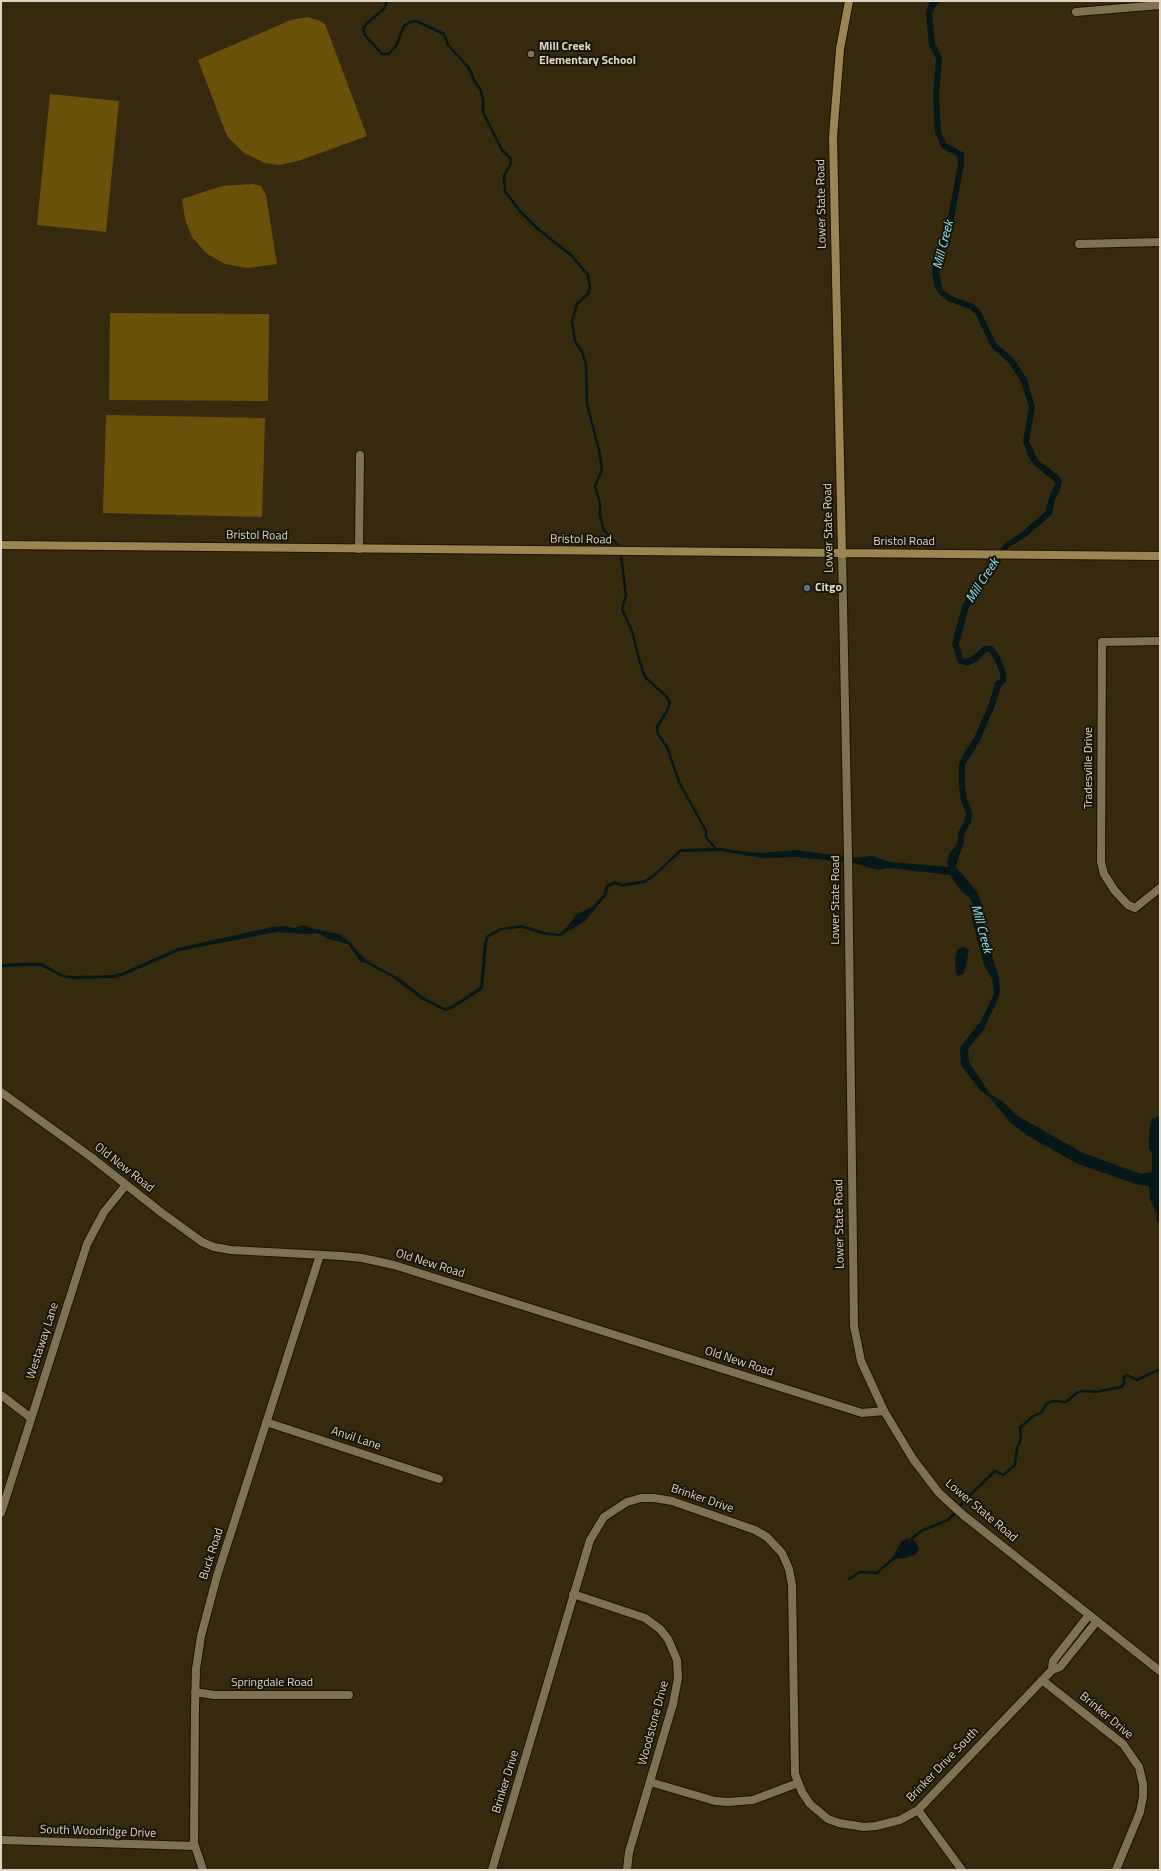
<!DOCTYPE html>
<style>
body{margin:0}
#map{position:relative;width:1161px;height:1871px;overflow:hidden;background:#352a0e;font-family:"Titillium Web",sans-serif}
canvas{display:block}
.frame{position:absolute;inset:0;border:2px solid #ded7c7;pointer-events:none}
</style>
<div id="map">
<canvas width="1161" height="1871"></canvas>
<div class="frame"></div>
</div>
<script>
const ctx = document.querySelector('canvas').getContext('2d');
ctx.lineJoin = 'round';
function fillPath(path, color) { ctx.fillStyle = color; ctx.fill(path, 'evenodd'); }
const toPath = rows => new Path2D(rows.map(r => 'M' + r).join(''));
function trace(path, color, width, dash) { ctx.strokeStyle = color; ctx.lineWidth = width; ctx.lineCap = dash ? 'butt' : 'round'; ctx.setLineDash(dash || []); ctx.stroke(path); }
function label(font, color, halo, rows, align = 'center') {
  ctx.font = font + ' "Titillium Web",sans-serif'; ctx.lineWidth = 4; ctx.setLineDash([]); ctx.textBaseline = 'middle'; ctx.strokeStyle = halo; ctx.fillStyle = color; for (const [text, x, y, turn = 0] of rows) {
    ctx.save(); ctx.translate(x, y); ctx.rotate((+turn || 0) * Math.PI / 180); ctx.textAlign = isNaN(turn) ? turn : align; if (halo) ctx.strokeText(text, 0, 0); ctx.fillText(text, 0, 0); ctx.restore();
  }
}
fillPath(toPath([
 [307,17,318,20,325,24,367,136,298,161,279,165,265,163,244,153,227,136,198,60,291,20],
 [50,94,119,101,106,232,37,225],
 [253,184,261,186,266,195,277,264,248,268,225,264,206,253,192,237,185,219,182,199,222,186],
 [110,313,269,314,268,401,109,400],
 [106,415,265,418,262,517,103,513]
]), '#69510a');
fillPath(toPath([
 [932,1,941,1,935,7,932,14,935,43,942,58,939,95,941,132,946,143,964,153,964,164,953,224,939,270,941,282,943,290,951,296,974,304,981,312,996,343,1014,359,1027,379,1035,407,1029,441,1038,460,1059,476,1062,481,1060,490,1055,499,1052,514,1026,537,1009,547,994,568,969,607,959,644,963,658,967,659,978,652,983,646,992,646,998,653,1006,672,1006,682,1001,686,996,703,980,741,965,765,965,786,967,799,972,812,971,822,964,835,964,842,956,865,956,867,977,892,983,907,982,918,986,937,999,977,1000,990,998,999,983,1031,969,1047,968,1053,969,1062,990,1094,1003,1102,1016,1115,1083,1153,1141,1174,1152,1172,1152,1152,1149,1149,1149,1132,1152,1119,1160,1116,1160,1223,1156,1220,1157,1214,1150,1200,1149,1186,1139,1185,1078,1164,1028,1136,1011,1123,991,1099,979,1089,961,1065,960,1047,981,1021,994,994,992,979,984,965,972,919,973,905,969,897,962,892,950,875,890,868,877,870,854,863,796,857,762,858,721,851,681,852,654,877,645,883,622,887,615,884,609,887,606,896,584,922,560,936,545,935,522,928,502,930,489,937,487,943,483,989,452,1009,445,1011,421,999,392,977,366,963,361,962,348,944,329,939,317,933,305,934,277,932,179,951,127,974,115,978,74,979,62,977,41,966,1,967,1,964,18,963,42,963,63,975,74,976,114,975,126,971,178,948,272,927,283,926,294,928,305,925,310,928,339,934,351,943,357,951,366,960,402,980,423,997,445,1008,451,1006,480,987,484,943,487,935,501,928,522,925,545,932,559,934,567,927,576,915,593,906,603,895,606,885,615,881,622,884,644,880,653,875,680,849,722,848,738,851,763,853,796,850,852,858,872,856,890,862,948,867,947,863,949,854,955,847,958,841,958,833,965,820,966,813,961,801,959,787,959,763,964,753,974,738,990,701,995,682,1000,679,1000,673,995,661,989,652,986,652,976,662,968,666,958,663,952,644,954,635,963,604,989,564,1005,543,1022,532,1046,511,1049,497,1056,483,1033,464,1028,456,1023,441,1029,407,1021,382,1009,363,991,347,976,315,970,309,948,301,938,293,934,284,932,269,947,223,958,164,957,156,942,148,935,133,933,95,936,59,929,45,926,13,929,3],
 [963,946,969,950,966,967,963,974,958,976,956,973,955,958,957,950],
 [907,1538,915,1541,919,1549,916,1554,905,1558,895,1559,893,1557,901,1542]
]), '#06171a');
trace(toPath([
 [387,1,384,9,367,23,363,29,365,35,382,54,389,54,396,46,404,26,410,22,416,21,444,34,448,45,469,68,474,80,481,91,483,100,483,112,502,150,510,158,511,163,504,176,505,191,519,210,539,230,571,255,588,275,590,288,588,294,577,304,572,321,575,341,582,352,586,364,587,404,599,450,602,470,595,486,600,503,600,516,604,530,620,547,626,596,622,609,632,631,639,659,645,677,667,697,670,703,667,711,657,727,658,734,667,747,679,782,706,831,706,837,716,849],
 [910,1540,921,1531,948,1520,954,1514,963,1502,995,1471,1003,1475,1015,1465,1017,1448,1021,1439,1020,1428,1032,1417,1042,1412,1046,1404,1052,1401,1066,1402,1078,1392,1086,1391,1095,1392,1121,1387,1124,1384,1124,1377,1127,1375,1137,1380,1160,1369],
 [849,1579,860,1572,877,1573,896,1556]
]), '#06171a', 2.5);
const minor = toPath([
 [1076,12,1160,5],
 [1079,244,1160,242],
 [359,549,360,455],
 [1160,641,1102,642,1101,862,1104,874,1115,891,1128,905,1135,908,1160,888],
 [1,1092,91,1157,162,1213,202,1242,214,1247,231,1250,342,1256,362,1258,394,1265,862,1413,884,1411],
 [1,1395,31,1418],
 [266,1422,439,1479],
 [1,1513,87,1244,104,1212,126,1185],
 [573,1594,645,1618,660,1629,668,1639,677,1660,678,1678,673,1704,629,1852,627,1870],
 [1052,1670,1053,1661,1089,1615],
 [1042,1680,1123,1744,1139,1767,1143,1784,1143,1797,1140,1812,1116,1870],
 [195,1692,214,1695,349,1695],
 [650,1782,715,1801,728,1802,753,1800,798,1783],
 [918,1810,962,1870],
 [1,1840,195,1846],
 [203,1870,194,1843,195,1707,196,1669,201,1636,217,1576,320,1255],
 [492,1870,590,1540,604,1517,627,1502,641,1498,654,1498,672,1501,755,1530,767,1537,782,1553,789,1569,792,1585,795,1774,802,1792,810,1804,828,1819,839,1823,864,1827,876,1826,900,1820,918,1810,1052,1670,1060,1667,1097,1621]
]);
const tertiary = toPath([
 [842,554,848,856,854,1326,861,1361,884,1411,913,1459,939,1493,962,1514,1160,1671]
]);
const secondary = toPath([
 [1,545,1160,556],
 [842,554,833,137,840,49,849,1]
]);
trace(minor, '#1d1200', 10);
trace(tertiary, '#1d1200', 10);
trace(secondary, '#1d1200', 10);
trace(minor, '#7e7154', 8);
trace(tertiary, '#7e7154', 8);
trace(secondary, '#9b8552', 8);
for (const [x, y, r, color] of [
 [531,54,4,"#8d6e63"],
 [807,588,4,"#5c6f8a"]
]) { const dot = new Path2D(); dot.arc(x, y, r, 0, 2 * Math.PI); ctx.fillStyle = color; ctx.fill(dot); trace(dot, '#181408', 1.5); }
label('bold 12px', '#ded7c7', '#181408', [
 ["Mill Creek",539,47],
 ["Elementary School",539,61],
 ["Citgo",815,588]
], 'left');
label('12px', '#ded7c7', '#181408', [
 ["Lower State Road",822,204,-91],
 ["Lower State Road",829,528,-91],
 ["Bristol Road",257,536,1],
 ["Bristol Road",581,540,1],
 ["Bristol Road",904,542],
 ["Tradesville Drive",1089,768,-90],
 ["Lower State Road",836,900,-90],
 ["Old New Road",124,1168,38],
 ["Lower State Road",840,1224,-91],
 ["Old New Road",430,1264,17],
 ["Westaway Lane",43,1341,-72],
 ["Old New Road",739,1362,18],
 ["Anvil Lane",356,1439,18],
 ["Brinker Drive",702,1499,19],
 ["Lower State Road",981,1511,40],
 ["Buck Road",212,1554,-72],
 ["Springdale Road",272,1683],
 ["Brinker Drive",1106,1716,40],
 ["Woodstone Drive",654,1723,-75],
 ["Brinker Drive South",943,1765,-46],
 ["Brinker Drive",506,1782,-73],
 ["South Woodridge Drive",98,1832,2]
]);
label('italic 13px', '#8ae6f7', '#181408', [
 ["Mill Creek",944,245,-76],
 ["Mill Creek",983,581,-57],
 ["Mill Creek",981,929,75]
]);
</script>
